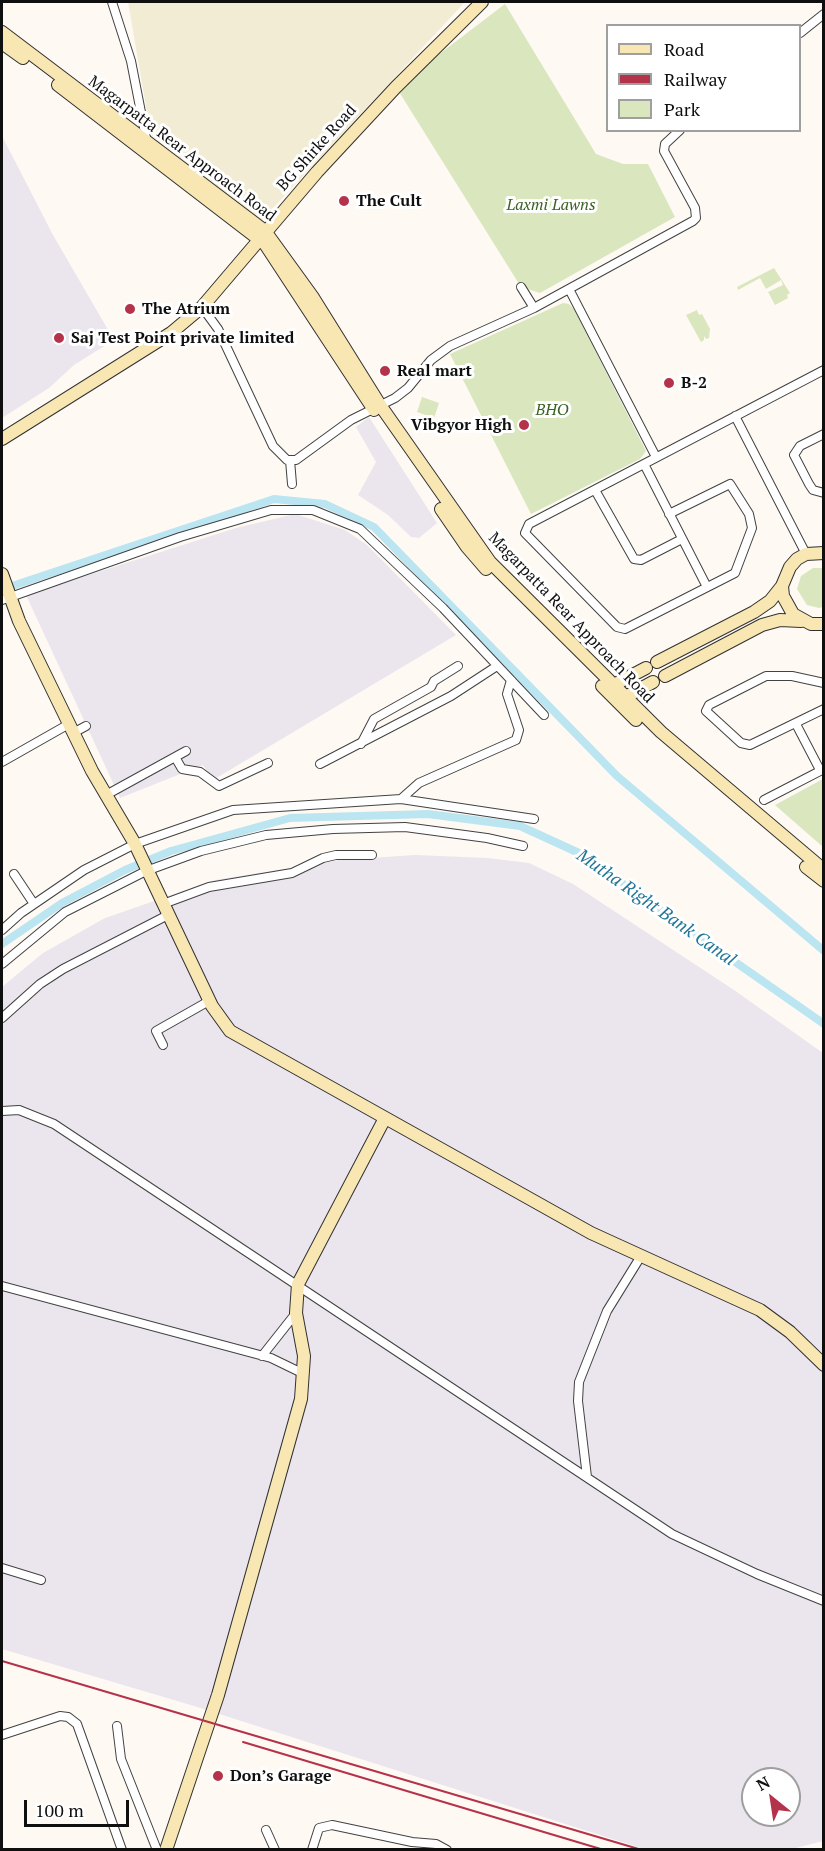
<!DOCTYPE html>
<meta charset="utf-8">
<style>
body{margin:0}
#map{position:relative;width:825px;height:1851px;overflow:hidden;background:#fefaf3;font-family:"PT Serif",serif}
canvas{display:block}
.frame{position:absolute;inset:0;border:3px solid #0f0f0f;pointer-events:none}
.legend{position:absolute;left:606px;top:24px;width:195px;height:108px;box-sizing:border-box;background:#fff;border:2px solid #9f9f9f;margin:0;padding:8px 10px;list-style:none;font-size:18px;color:#0f0f0f}
.legend li{display:flex;align-items:center;gap:12px;height:30px}
.legend b{width:30px;border:2px solid #9f9f9f}
.north{position:absolute;left:741px;top:1767px;width:60px;height:60px;box-sizing:border-box;background:#fff;border:2px solid #9f9f9f;border-radius:50%;rotate:330deg;font-size:16px;font-weight:700;line-height:24px;text-align:center;color:#0f0f0f}
.north::after{content:'';display:block;margin:auto;width:21px;height:27px;background:#b5324b;clip-path:polygon(50% 0,100% 100%,50% 72%,0 100%)}
.scale{position:absolute;left:24px;top:1800px;width:105px;height:27px;box-sizing:border-box;border:3px solid #0f0f0f;border-top:0;padding-left:8px;font-size:18px;line-height:21px;white-space:nowrap;color:#0f0f0f;-webkit-text-stroke:4px #fff;paint-order:stroke}
</style>
<div id="map">
<canvas width="825" height="1851"></canvas>
<div class="frame"></div>
<ul class="legend">
<li><b style="height:8px;background:#f8e7b3"></b>Road</li>
<li><b style="height:8px;background:#b5324b"></b>Railway</li>
<li><b style="height:16px;background:#d9e6be"></b>Park</li>
</ul>
<div class="north">N</div>
<div class="scale">100 m</div>
</div>
<script>
const ctx = document.querySelector('canvas').getContext('2d');
ctx.lineJoin = 'round';
function fillPath(path, color) { ctx.fillStyle = color; ctx.fill(path, 'evenodd'); }
const toPath = rows => new Path2D(rows.map(r => 'M' + r).join(''));
function trace(path, color, width, dash) { ctx.strokeStyle = color; ctx.lineWidth = width; ctx.lineCap = dash ? 'butt' : 'round'; ctx.setLineDash(dash || []); ctx.stroke(path); }
function label(font, color, halo, rows, align = 'center') {
  ctx.font = font + ' "PT Serif",serif'; ctx.lineWidth = 6; ctx.setLineDash([]); ctx.textBaseline = 'middle'; ctx.strokeStyle = halo; ctx.fillStyle = color; for (const [text, x, y, turn = 0] of rows) {
    ctx.save(); ctx.translate(x, y); ctx.rotate((+turn || 0) * Math.PI / 180); ctx.textAlign = isNaN(turn) ? turn : align; if (halo) ctx.strokeText(text, 0, 0); ctx.fillText(text, 0, 0); ctx.restore();
  }
}
fillPath(toPath([
 [2,136,53,235,114,340,74,365,49,388,2,418],
 [369,417,437,523,419,538,411,537,388,515,358,495,376,462,356,427],
 [295,514,345,530,367,545,456,635,213,780,203,765,120,798,26,595,236,528],
 [415,855,488,858,529,863,573,884,734,990,823,1053,823,1841,788,1850,644,1849,194,1706,2,1649,2,987,43,953,105,918,215,880,340,860],
 [753,1779,789,1779,789,1815,753,1815]
]), '#ebe5ed');
fillPath(toPath([
 [128,2,465,2,261,221,151,135]
]), '#f2ecd4');
fillPath(toPath([
 [505,4,596,154,623,164,648,164,675,217,540,293,521,287,396,87],
 [774,268,790,293,787,295,788,298,775,305,768,292,783,285,781,280,766,289,760,278,738,290,737,287],
 [563,303,569,304,574,309,646,451,640,459,531,514,450,354],
 [697,310,699,315,702,314,710,329,709,338,706,339,704,336,704,340,701,342,686,315],
 [422,397,439,403,434,418,417,412],
 [813,568,823,568,823,607,819,608,807,605,797,589,801,576],
 [823,779,823,847,775,805]
]), '#d9e6be');
trace(toPath([
 [3,589,274,499,325,504,374,527,617,776,824,951],
 [2,944,62,903,125,870,171,851,290,818,428,814,520,826,579,853,824,1024]
]), '#bbe5f1', 8);
const street = toPath([
 [112,2,131,61,147,143],
 [800,33,824,14],
 [521,287,534,308],
 [569,289,656,457],
 [202,307,218,329,273,446,287,460,296,460,351,420,395,398,408,388,431,360,450,346,534,308,693,221,696,218,695,208,664,151,665,144,680,130],
 [735,416,806,554],
 [824,434,800,446,794,455,809,484,813,490,824,493],
 [290,460,292,484],
 [644,464,707,587],
 [595,490,634,559,641,560,682,539],
 [669,514,730,484,749,514,752,528,735,573,625,629,617,627,525,533,529,524,824,370],
 [2,600,180,537,271,510,313,510,360,529,443,608,544,715],
 [824,683,792,676,766,676,709,705,706,711,741,743,750,745,824,709],
 [796,724,820,770],
 [73,733,86,726],
 [361,744,374,719,431,687,434,681,458,666],
 [175,757,182,769,200,772,219,786,268,763],
 [2,762,69,724],
 [320,764,451,696,497,666],
 [106,795,186,751],
 [401,799,419,783,516,740,519,730,507,694,511,680],
 [764,800,824,769],
 [14,874,34,904],
 [163,904,209,887,292,873,323,858,336,855,372,855],
 [2,930,21,913,84,870,135,844,233,810,401,799,534,819],
 [2,964,65,912,146,871,201,851,266,835,333,829,405,827,487,838,523,846],
 [2,1018,40,984,63,969,168,915],
 [163,1045,156,1031,209,1001],
 [2,1111,19,1110,54,1124,672,1534,757,1574,824,1601],
 [2,1286,271,1358,304,1374],
 [262,1356,296,1313],
 [587,1477,578,1401,579,1382,607,1311,641,1256],
 [2,1568,41,1580],
 [117,1726,121,1759,157,1850],
 [2,1735,60,1716,68,1717,77,1724,122,1850],
 [266,1830,275,1850],
 [312,1850,319,1828,332,1825,412,1842,436,1844,447,1850]
]);
const secondary = toPath([
 [2,32,265,231,312,296,380,405,490,562,661,732,824,870],
 [2,43,23,58],
 [58,85,265,244,374,410],
 [2,439,171,333,202,307,317,172,396,87,482,2],
 [441,509,467,547,486,569],
 [824,553,806,554,797,559,790,567,782,586,783,596,793,614,811,624,824,624],
 [2,574,19,621,92,771,135,844,212,1006,230,1031,591,1233,760,1310,790,1332,824,1365],
 [657,662,754,612,770,601,782,586],
 [665,676,762,625,780,620,801,621],
 [602,686,636,720],
 [606,689,646,668],
 [620,700,653,682],
 [806,867,824,881],
 [166,1850,218,1695,301,1399,304,1356,296,1313,298,1284,385,1118]
]);
trace(street, '#424242', 10);
trace(secondary, '#313131', 14);
trace(street, '#fff', 8);
trace(secondary, '#f8e7b3', 12);
trace(toPath([
 [2,1661,642,1850],
 [243,1742,604,1850]
]), '#b5324b', 2);
for (const [x, y, r, color] of [
 [344,201,6,"#b5324b"],
 [130,309,6,"#b5324b"],
 [59,338,6,"#b5324b"],
 [385,371,6,"#b5324b"],
 [669,383,6,"#b5324b"],
 [524,425,6,"#b5324b"],
 [218,1776,6,"#b5324b"]
]) { const dot = new Path2D(); dot.arc(x, y, r, 0, 2 * Math.PI); ctx.fillStyle = color; ctx.fill(dot); trace(dot, '#fff', 2); }
label('16px', '#0f0f0f', '#fff', [
 ["BG Shirke Road",317,148,-48],
 ["Magarpatta Rear Approach Road",182,149,37],
 ["Magarpatta Rear Approach Road",571,618,46]
]);
label('bold 16px', '#0f0f0f', '#fff', [
 ["The Cult",356,201],
 ["The Atrium",142,309],
 ["Saj Test Point private limited",71,338],
 ["Real mart",397,371],
 ["B-2",681,383],
 ["Vibgyor High",512,425,"right"],
 ["Don’s Garage",230,1776]
], 'left');
label('italic 16px', '#3a6224', '#fff', [
 ["Laxmi Lawns",551,205],
 ["BHO",552,410]
]);
label('italic 18px', '#227598', '#fff', [
 ["Mutha Right Bank Canal",656,908,35]
]);
</script>
